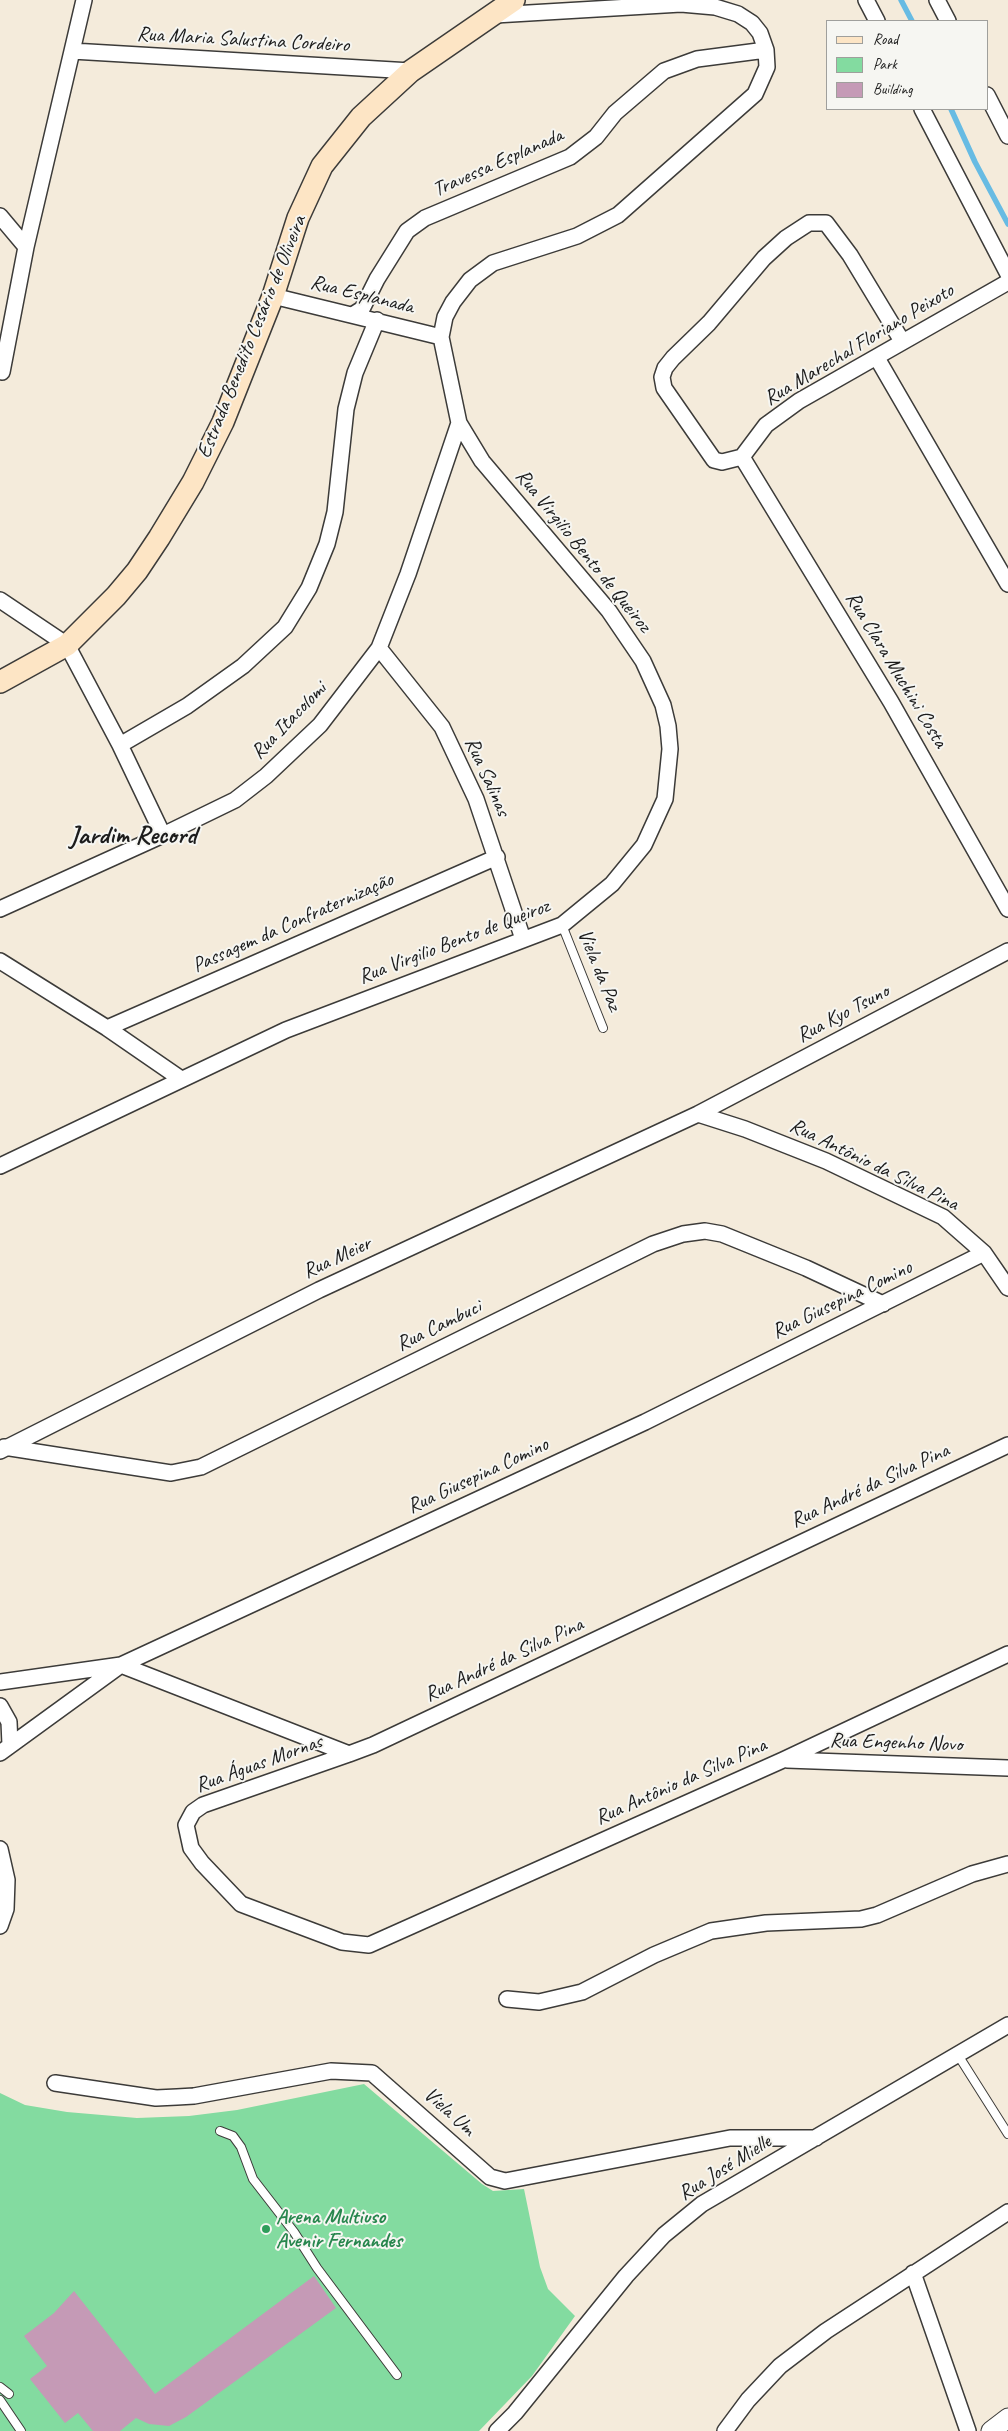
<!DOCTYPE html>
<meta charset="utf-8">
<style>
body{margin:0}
#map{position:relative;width:1008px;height:2431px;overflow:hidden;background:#f4ebdb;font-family:Caveat,sans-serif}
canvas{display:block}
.legend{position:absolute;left:826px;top:20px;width:162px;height:90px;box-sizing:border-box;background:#f6f6f2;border:1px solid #9f9f9c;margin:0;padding:6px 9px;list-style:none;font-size:15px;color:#1c1c1c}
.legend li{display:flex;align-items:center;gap:10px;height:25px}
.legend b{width:25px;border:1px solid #9f9f9c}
</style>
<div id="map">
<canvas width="1008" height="2431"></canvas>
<ul class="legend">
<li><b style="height:6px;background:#fde5c5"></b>Road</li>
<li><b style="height:14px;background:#83dba0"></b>Park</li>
<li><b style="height:14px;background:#c59ab6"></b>Building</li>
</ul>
</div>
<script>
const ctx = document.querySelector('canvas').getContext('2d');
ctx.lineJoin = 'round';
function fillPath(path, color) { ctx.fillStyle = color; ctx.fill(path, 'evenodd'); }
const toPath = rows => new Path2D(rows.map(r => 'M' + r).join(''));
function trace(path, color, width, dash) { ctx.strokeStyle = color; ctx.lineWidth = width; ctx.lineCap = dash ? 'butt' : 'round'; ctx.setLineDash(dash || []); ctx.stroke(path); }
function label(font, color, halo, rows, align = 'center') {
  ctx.font = font + ' Caveat,sans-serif'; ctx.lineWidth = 4; ctx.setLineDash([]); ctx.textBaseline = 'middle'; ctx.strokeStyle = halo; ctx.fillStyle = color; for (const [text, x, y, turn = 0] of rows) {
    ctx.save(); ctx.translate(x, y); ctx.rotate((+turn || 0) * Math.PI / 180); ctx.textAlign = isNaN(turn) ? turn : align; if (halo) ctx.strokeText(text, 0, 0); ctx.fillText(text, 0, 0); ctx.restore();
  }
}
fillPath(toPath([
 [364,2084,482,2184,493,2191,524,2189,540,2267,548,2289,575,2316,532,2376,479,2431,0,2431,0,2093,25,2105,67,2112,137,2118,189,2116,237,2110]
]), '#83dba0');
trace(toPath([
 [901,0,912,21],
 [951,109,975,162,1008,224]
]), '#67bbe3', 5.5);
fillPath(toPath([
 [314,2276,336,2308,186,2417,169,2426,149,2424,136,2418,120,2431,93,2431,78,2413,65,2423,30,2379,47,2366,24,2336,54,2313,74,2291,155,2394]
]), '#c59ab6');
const service = toPath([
 [562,925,603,1028],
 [958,2055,1008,2134],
 [220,2131,233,2136,241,2147,253,2179,294,2232,317,2268,397,2375],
 [0,2387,9,2394],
 [0,2400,21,2431]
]);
const minor = toPath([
 [866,0,877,21],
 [937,0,948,21],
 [72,51,411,71],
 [987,95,1008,136],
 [922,109,1008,274],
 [0,216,26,247],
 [273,296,441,337],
 [354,314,362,309,377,279,407,231,425,218,570,157,596,137,615,113,664,71,697,59,766,50],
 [877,358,1008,584],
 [2,372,26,247,84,0],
 [742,457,891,702,1008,909],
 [742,457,722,462,714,460,664,388,662,377,665,368,673,358,709,323,764,258,786,238,809,223,826,223,850,255,902,341],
 [742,457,766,425,799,401,1008,282],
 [0,600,67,645,120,745,163,835],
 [379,648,442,727,476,799,523,939],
 [120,745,187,706,243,666,285,627,309,588,327,544,335,512,346,409,355,373,377,320],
 [0,909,163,835,235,800,266,776,320,725,379,648,408,574,459,423],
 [0,961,107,1028,181,1079],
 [107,1028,497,857],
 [698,1114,745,1129,826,1161,943,1217,984,1253,1008,1288],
 [0,1166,286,1030,562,925,612,884,644,845,665,799,670,749,668,726,663,705,643,661,609,611,482,461,459,423,441,337,445,317,453,302,470,280,493,263,577,236,618,215,755,94,767,67,766,50,760,33,752,23,738,14,715,7,681,4,495,15],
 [4,1447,171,1473,201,1467,653,1244,683,1234,705,1231,722,1234,806,1268,883,1304],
 [0,1451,319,1290,698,1114,1008,951],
 [0,1682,121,1665,349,1754,373,1745,1008,1445],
 [0,1706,9,1722,10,1745],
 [0,1753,121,1665,645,1422,984,1253],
 [349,1754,203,1805,193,1812,186,1825,191,1848,202,1863,241,1904,342,1942,369,1945,783,1760,1008,1654],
 [787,1760,1008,1768],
 [0,1849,7,1880,6,1909,0,1926],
 [507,1999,539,2002,582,1992,654,1955,711,1931,766,1923,861,1919,877,1915,972,1874,1008,1864],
 [55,2083,156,2098,177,2097,194,2096,331,2071,372,2073,490,2177,505,2181,730,2138,816,2138],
 [913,2273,968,2431],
 [497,2431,515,2413,626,2276,664,2235,702,2204,1008,2025],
 [725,2431,748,2400,780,2366,826,2331,1008,2212]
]);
const tertiary = toPath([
 [991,2431,1008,2418]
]);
const secondary = toPath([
 [0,682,67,645,116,596,137,571,159,538,193,482,223,422,273,296,298,218,322,166,361,117,411,71,514,0]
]);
trace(service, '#3c3b39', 10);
trace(minor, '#3c3b39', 18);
trace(tertiary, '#3c3b39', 21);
trace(secondary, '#3c3b39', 24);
trace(service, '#fff', 8);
trace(minor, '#fff', 15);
trace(tertiary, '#fff', 19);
trace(secondary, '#fde5c5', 21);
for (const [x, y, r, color] of [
 [266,2229,5,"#2e9e5b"]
]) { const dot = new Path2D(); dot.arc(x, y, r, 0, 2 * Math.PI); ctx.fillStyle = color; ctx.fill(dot); trace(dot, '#f6f6f2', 2); }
label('21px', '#1c1c1c', '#f6f6f2', [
 ["Rua Maria Salustina Cordeiro",243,40,3],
 ["Travessa Esplanada",498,163,-24],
 ["Rua Esplanada",362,295,14],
 ["Estrada Benedito Cesário de Oliveira",252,337,-68],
 ["Rua Marechal Floriano Peixoto",859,345,-31],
 ["Rua Virgilio Bento de Queiroz",583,551,51],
 ["Rua Clara Muchini Costa",896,670,59],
 ["Rua Itacolomi",289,721,-46],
 ["Rua Salinas",487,777,66],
 ["Passagem da Confraternização",293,923,-24],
 ["Rua Virgilio Bento de Queiroz",454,942,-21],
 ["Viela da Paz",599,970,68],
 ["Rua Kyo Tsuno",843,1014,-28],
 ["Rua Antônio da Silva Pina",874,1165,26],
 ["Rua Meier",337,1258,-25],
 ["Rua Giusepina Comino",842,1300,-26],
 ["Rua Cambuci",439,1326,-26],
 ["Rua Giusepina Comino",478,1476,-25],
 ["Rua André da Silva Pina",870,1486,-25],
 ["Rua André da Silva Pina",504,1660,-25],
 ["Rua Engenho Novo",896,1743,2],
 ["Rua Águas Mornas",259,1764,-20],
 ["Rua Antônio da Silva Pina",681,1782,-24],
 ["Viela Um",449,2112,42],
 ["Rua José Mielle",725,2168,-32]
]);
label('bold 21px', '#27864d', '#f6f6f2', [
 ["Arena Multiuso",276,2217],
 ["Avenir Fernandes",276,2241]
], 'left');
label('bold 26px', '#1c1c1c', '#f6f6f2', [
 ["Jardim Record",133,836]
]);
</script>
